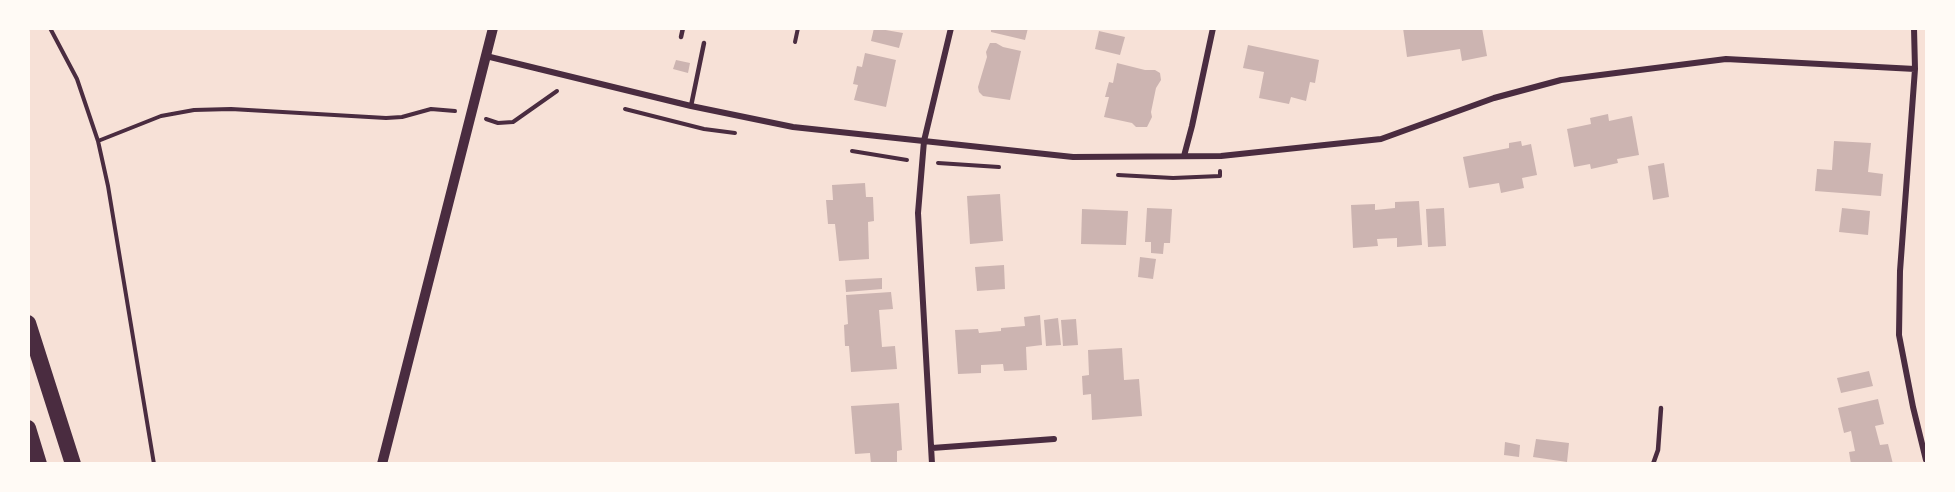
<!DOCTYPE html>
<style>
body{margin:0}
#map{position:relative;width:1955px;height:492px;overflow:hidden;background:#f7e1d7;font-family:Arial,sans-serif}
canvas{display:block}
.frame{position:absolute;inset:0;border:30px solid #fffaf5;pointer-events:none}
</style>
<div id="map">
<canvas width="1955" height="492"></canvas>
<div class="frame"></div>
</div>
<script>
const ctx = document.querySelector('canvas').getContext('2d');
ctx.lineJoin = 'round';
function fillPath(path, color) { ctx.fillStyle = color; ctx.fill(path, 'evenodd'); }
const toPath = rows => new Path2D(rows.map(r => 'M' + r).join(''));
function trace(path, color, width, dash) { ctx.strokeStyle = color; ctx.lineWidth = width; ctx.lineCap = dash ? 'butt' : 'round'; ctx.setLineDash(dash || []); ctx.stroke(path); }
fillPath(toPath([
 [874,28,903,33,899,48,871,41],
 [991,28,1028,28,1025,40,991,32],
 [1403,28,1482,28,1487,56,1462,61,1460,49,1407,57],
 [1099,31,1125,37,1120,55,1095,49],
 [990,43,996,43,1003,47,1021,51,1010,100,983,96,979,92,978,87,987,57,986,52],
 [1248,45,1319,60,1315,83,1310,82,1306,101,1291,97,1289,104,1259,98,1264,72,1243,68],
 [865,53,896,60,886,107,854,100,858,85,853,84,857,66,862,67],
 [676,60,690,63,688,73,673,69],
 [1117,63,1145,70,1155,70,1160,73,1161,80,1156,88,1151,112,1152,117,1147,127,1136,127,1132,123,1104,117,1109,97,1105,97,1109,82,1113,83],
 [1608,114,1609,121,1632,116,1639,155,1617,159,1618,163,1591,169,1590,164,1574,167,1567,129,1591,124,1590,118],
 [1521,141,1522,146,1531,144,1537,175,1522,178,1524,188,1501,193,1499,183,1469,188,1463,157,1509,148,1509,143],
 [1834,141,1871,143,1868,172,1883,174,1881,196,1815,191,1817,169,1832,170],
 [1664,163,1669,197,1653,200,1648,166],
 [865,183,866,197,873,197,874,221,868,222,869,259,839,261,835,224,828,224,826,200,833,200,832,185],
 [1000,194,1003,241,970,244,967,196],
 [1419,201,1422,245,1397,247,1397,238,1377,239,1378,246,1353,248,1351,205,1375,204,1375,210,1395,208,1395,202],
 [1147,208,1172,209,1170,243,1164,243,1163,254,1151,253,1151,242,1145,242],
 [1444,208,1446,246,1428,247,1426,209],
 [1842,208,1870,211,1868,235,1839,232],
 [1082,209,1128,211,1126,245,1081,244],
 [1140,257,1156,259,1153,279,1138,277],
 [1004,265,1005,289,977,291,975,267],
 [882,278,882,289,846,292,845,280],
 [891,292,893,309,879,310,882,347,895,346,897,369,851,372,849,346,845,346,844,325,848,324,846,295],
 [1040,315,1042,345,1026,347,1027,370,1004,371,1003,364,981,365,981,373,958,374,955,330,978,329,979,333,1001,331,1001,328,1025,326,1024,317],
 [1058,318,1061,345,1046,346,1044,320],
 [1076,319,1078,345,1063,346,1061,320],
 [1122,348,1124,380,1139,379,1142,416,1092,420,1091,394,1083,395,1082,376,1089,375,1088,350],
 [1869,371,1873,386,1841,393,1837,378],
 [1878,399,1884,424,1875,426,1880,445,1888,444,1893,464,1851,464,1849,452,1855,451,1851,431,1844,433,1838,408],
 [899,403,902,450,897,451,897,464,871,464,870,453,855,454,851,406],
 [1536,439,1569,443,1567,462,1533,457],
 [1505,442,1520,445,1519,457,1504,455]
]), '#ccb4b1');
trace(toPath([
 [50,28,77,79,98,141,108,186,154,464],
 [795,42,798,28],
 [625,109,704,129,735,133],
 [486,119,498,123,513,122,557,91],
 [98,141,161,116,194,110,231,109,386,118,402,117,431,109,455,111],
 [852,151,907,160],
 [938,163,999,167],
 [1118,175,1173,178,1220,176,1220,171]
]), '#4a2c40', 4);
trace(toPath([
 [681,37,683,28],
 [691,106,704,43],
 [1653,464,1658,450,1661,408]
]), '#4a2c40', 4.5);
trace(toPath([
 [1914,28,1915,69,1900,271,1899,335,1913,407,1926,460],
 [486,56,691,106,793,127,1073,157,1221,156,1381,139,1494,98,1561,80,1726,59,1915,69],
 [1184,156,1192,126,1213,28],
 [932,448,1054,439],
 [932,464,918,213,924,141,951,28]
]), '#4a2c40', 6);
trace(toPath([
 [382,464,493,28]
]), '#4a2c40', 10);
trace(toPath([
 [28,323,73,464],
 [28,428,39,464]
]), '#4a2c40', 16);
</script>
